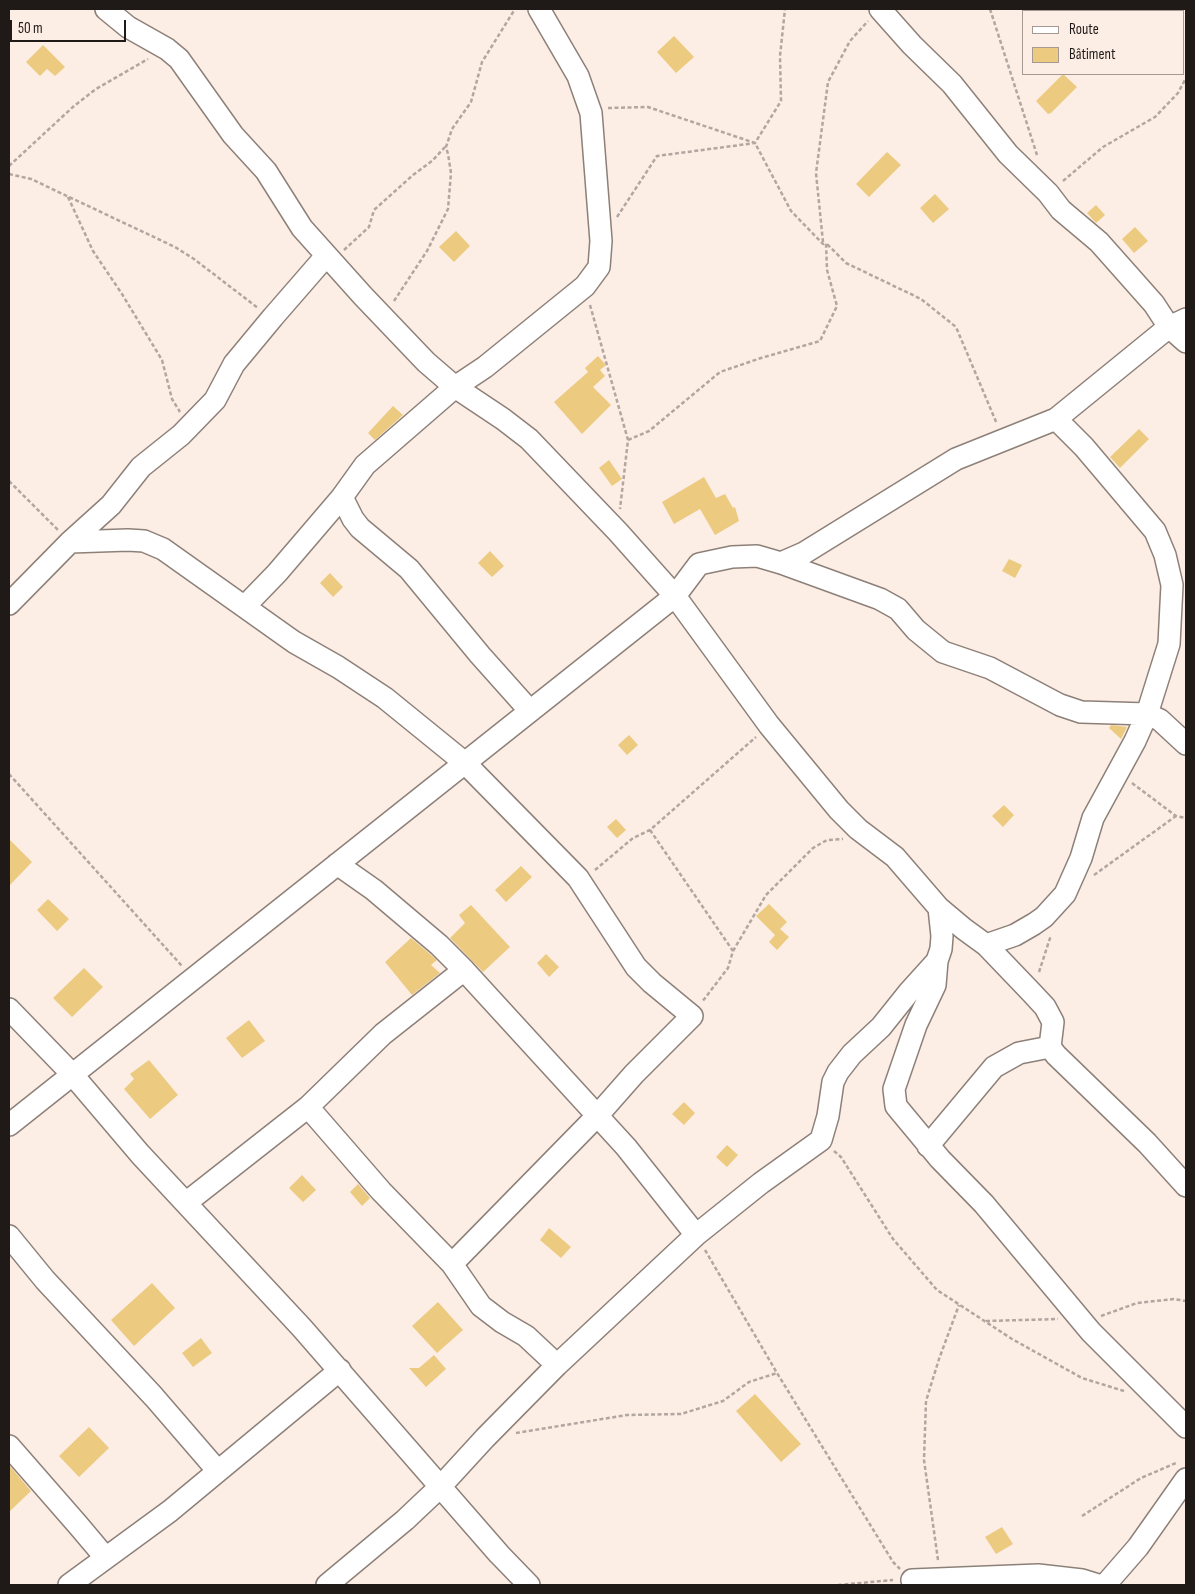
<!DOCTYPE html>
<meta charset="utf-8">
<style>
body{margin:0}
#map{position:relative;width:1195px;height:1594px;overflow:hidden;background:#fcede5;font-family:"Sofia Sans Condensed",sans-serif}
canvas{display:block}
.frame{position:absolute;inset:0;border:10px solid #1f1a17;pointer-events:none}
.legend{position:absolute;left:1022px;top:10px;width:162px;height:65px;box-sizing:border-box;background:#fcede5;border:1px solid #a49993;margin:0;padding:6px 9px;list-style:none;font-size:15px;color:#1f1a17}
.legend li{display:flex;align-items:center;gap:10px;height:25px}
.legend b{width:25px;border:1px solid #a49993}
.scale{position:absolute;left:10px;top:20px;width:116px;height:22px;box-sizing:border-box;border:2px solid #1f1a17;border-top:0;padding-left:6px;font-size:15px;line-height:18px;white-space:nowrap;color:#1f1a17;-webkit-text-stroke:4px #fcede5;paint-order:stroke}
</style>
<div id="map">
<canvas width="1195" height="1594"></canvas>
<div class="frame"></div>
<ul class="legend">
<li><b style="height:6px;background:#fff"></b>Route</li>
<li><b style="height:14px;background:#eccb81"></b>Bâtiment</li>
</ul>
<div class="scale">50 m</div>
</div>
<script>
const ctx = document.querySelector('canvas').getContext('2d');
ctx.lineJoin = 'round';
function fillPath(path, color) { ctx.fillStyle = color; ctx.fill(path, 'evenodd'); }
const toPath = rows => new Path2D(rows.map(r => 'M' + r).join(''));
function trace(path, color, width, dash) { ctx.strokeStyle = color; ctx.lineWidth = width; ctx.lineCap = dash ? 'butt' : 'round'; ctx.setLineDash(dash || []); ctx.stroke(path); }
fillPath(toPath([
 [674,36,694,57,676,73,657,52],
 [43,45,65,67,55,76,47,69,40,76,26,62],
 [1063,74,1077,87,1051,113,1048,114,1036,101],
 [887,152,901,165,869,197,856,184],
 [935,194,949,209,933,223,920,208],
 [1096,205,1105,215,1096,223,1087,213],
 [1135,227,1148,241,1134,253,1122,239],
 [456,231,470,246,454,262,439,247],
 [598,356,606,365,600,370,605,376,593,387,611,405,582,434,554,402,588,372,585,368],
 [393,406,403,415,375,440,368,433],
 [1139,429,1149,439,1120,468,1110,457],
 [609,460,622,479,612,486,599,468],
 [704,477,716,498,725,494,733,508,735,507,739,521,715,535,700,509,674,524,662,502],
 [490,551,504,566,492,577,478,563],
 [1009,559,1022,565,1015,578,1002,571],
 [330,573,343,587,333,597,320,583],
 [1111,725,1127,727,1121,739,1109,728],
 [629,735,638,745,627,755,618,745],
 [1004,805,1014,815,1003,827,992,816],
 [616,819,626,830,617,838,607,827],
 [9,839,32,862,9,886],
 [521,866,532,877,506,902,495,890],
 [48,899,69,919,57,931,37,910],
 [769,904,787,922,780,929,789,937,777,950,769,942,775,935,756,916],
 [471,905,510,947,483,972,450,938,465,923,459,915],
 [411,938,437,960,431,965,440,973,412,995,385,962],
 [546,954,559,967,549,977,537,963],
 [84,968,103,987,72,1017,53,998],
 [249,1020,265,1041,242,1058,226,1038],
 [149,1060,178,1095,150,1119,124,1089,134,1079,130,1074],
 [684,1102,695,1113,684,1125,672,1114],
 [727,1145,738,1155,727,1167,716,1157],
 [302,1175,316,1190,303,1202,289,1188],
 [358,1184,370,1198,362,1206,350,1192],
 [549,1228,571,1247,561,1258,540,1240],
 [152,1283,175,1308,134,1346,111,1320],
 [438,1302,463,1330,437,1353,412,1326],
 [201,1338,212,1353,193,1367,182,1353],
 [434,1355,446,1369,426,1387,409,1368,419,1368],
 [755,1394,801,1444,781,1462,736,1411],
 [89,1427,109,1448,79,1477,59,1456],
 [9,1465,31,1491,9,1512],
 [1002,1527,1013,1544,996,1554,985,1537]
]), '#eccb81');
const minor = toPath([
 [106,9,128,27,167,49,179,59,233,135,266,171,302,228,363,296,426,362,455,387,503,419,529,439,618,532,675,596,769,725,839,810,858,829,895,857,939,908,964,929,986,945,1032,993,1045,1007,1053,1022,1050,1047,1056,1055,1147,1143,1186,1186],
 [880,9,912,45,952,84,1008,154,1048,193,1061,210,1099,242,1154,304,1169,327,1186,342],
 [342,497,353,519,360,528,409,569,480,655,530,711],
 [70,542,128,540,144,541,163,549,294,642,338,667,385,698,465,763,578,878,636,967,652,983,692,1016,634,1074,597,1116,452,1264],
 [781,563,880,599,898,609,916,630,943,652,990,668,1060,705,1081,712,1147,714,1160,720,1186,744],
 [9,604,70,542,111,505,141,467,181,435,215,400,234,364,273,317,326,256],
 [245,606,277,573,342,497,365,465,455,387,485,367,585,286,599,267,601,241,591,113,578,76,539,9],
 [337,864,374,890,439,945,464,970,626,1147,696,1235],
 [986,945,1015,935,1034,924,1044,917,1065,894,1081,858,1093,818,1135,741,1147,714,1169,644,1172,585,1165,555,1155,531,1084,447,1056,419],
 [937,961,935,985,916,1025,894,1089,896,1106,940,1159,984,1204,1091,1332,1186,1427],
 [9,1009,72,1074,140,1154,302,1328,499,1554,529,1585],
 [308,1107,381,1191,452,1264,481,1306,502,1322,526,1336,557,1365],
 [9,1125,675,596,699,564,732,557,757,556,781,563,804,553,956,459,1056,419,1169,327,1186,319],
 [928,1146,994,1067,1019,1053,1050,1047],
 [187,1202,308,1107,383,1034,464,970],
 [9,1236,45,1280,154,1397,217,1470],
 [9,1446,78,1525,105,1557],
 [69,1585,170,1511,340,1370],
 [327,1585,405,1520,441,1486,485,1438,557,1365,696,1235,761,1183,821,1140,828,1116,833,1082,838,1072,852,1054,881,1027,909,992,937,961,941,949,942,936,939,908],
 [914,1585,912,1580,1038,1575,1082,1580,1098,1585],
 [1105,1585,1138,1547,1186,1479]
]);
trace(minor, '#8d8078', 24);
trace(toPath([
 [990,9,1037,155],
 [608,108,648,107,755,143,791,211,823,244,826,243],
 [9,166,74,106,96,89,148,59],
 [9,174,31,179,175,247,194,259,258,308],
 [1063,181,1103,147,1155,117,1178,93,1186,78],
 [68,197,93,251,122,294,162,360,172,399,180,412],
 [617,217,657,156,755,143,781,101,780,56,785,9],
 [823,242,816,173,828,82,850,41,868,21],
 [344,250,369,227,374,210,413,175,432,161,445,147],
 [394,301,427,251,448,209,451,173,448,154,446,147,452,129,471,102,482,62,515,9],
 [590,305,628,440,620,509],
 [628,440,649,431,720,372,761,358,820,341,837,306,827,270,826,243,846,263,921,299,956,327,997,424],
 [9,481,58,530],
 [9,774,182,966],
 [1132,783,1176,816,1186,818],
 [650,830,733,951,728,968,702,1002],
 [595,870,633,838,650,830,756,737],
 [1094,875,1176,816],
 [733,951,766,895,813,848,827,840,843,839],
 [1039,972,1051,935],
 [834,1151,841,1157,893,1239,937,1290,1012,1339,1082,1378,1124,1391],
 [705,1250,777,1373,893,1562,900,1569],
 [1101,1316,1137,1303,1174,1299,1186,1301],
 [986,1321,1058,1319],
 [516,1433,627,1415,681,1414,723,1401,749,1382,777,1373],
 [1082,1516,1141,1478,1176,1463],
 [938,1560,924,1460,926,1401,939,1359,959,1305],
 [838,1585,893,1580]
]), '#b1a6a0', 2.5, [4, 2.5]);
trace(minor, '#fff', 21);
</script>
